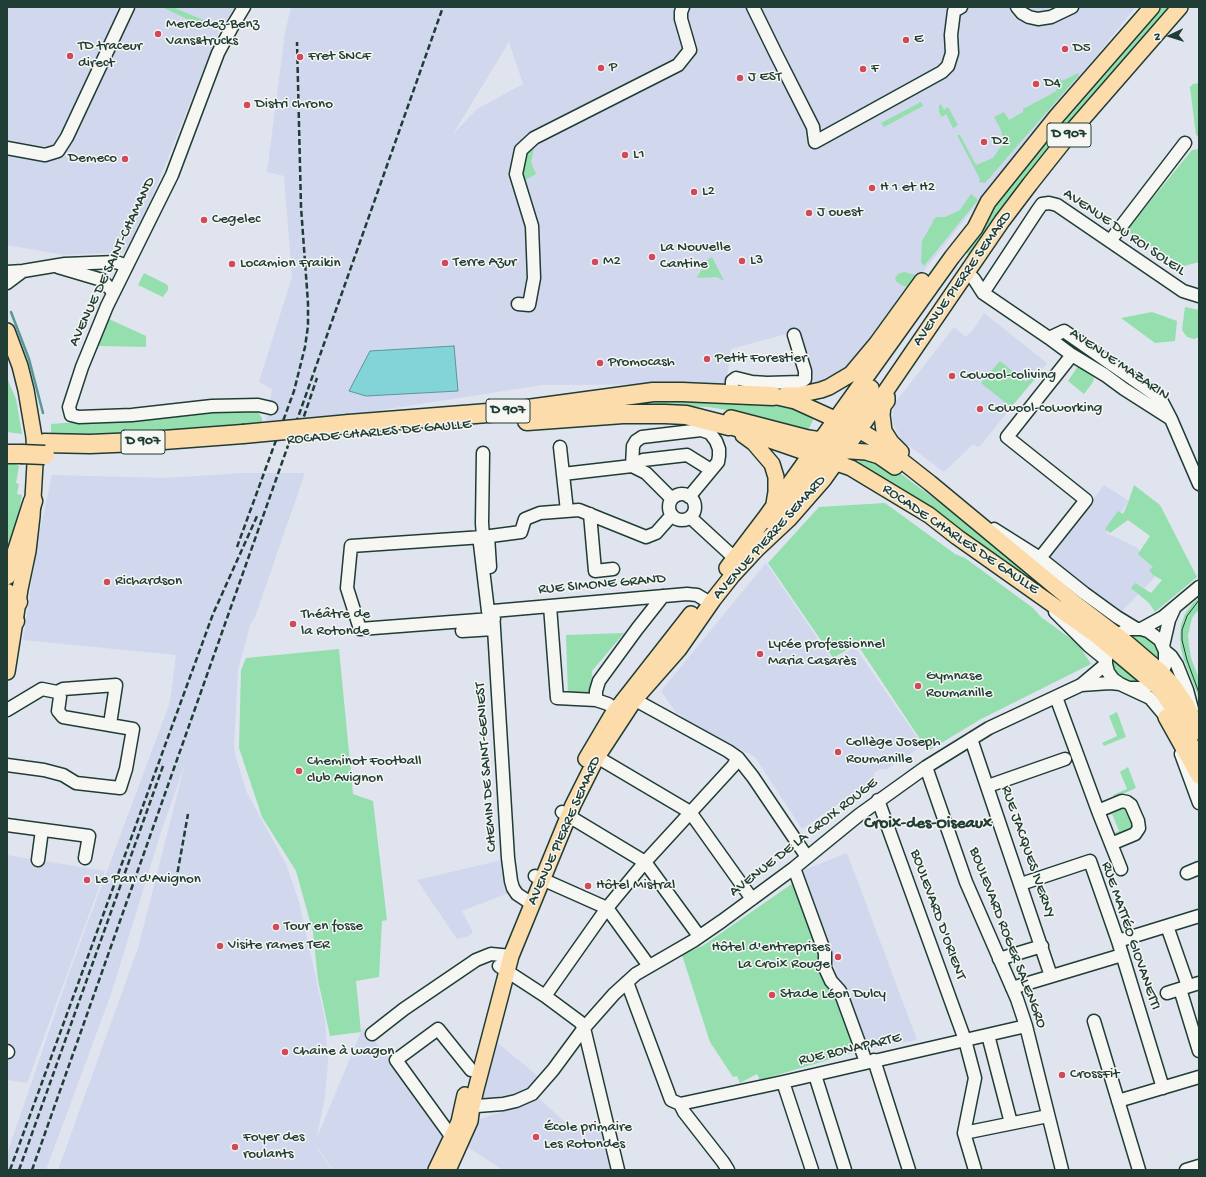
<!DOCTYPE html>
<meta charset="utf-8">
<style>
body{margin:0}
#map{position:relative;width:1206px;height:1177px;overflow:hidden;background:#e0e4ef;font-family:"Gochi Hand",sans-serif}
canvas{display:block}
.frame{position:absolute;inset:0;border:8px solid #1f3d34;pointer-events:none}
.north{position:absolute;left:1150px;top:16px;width:40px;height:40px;-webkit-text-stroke:3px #f6f6f2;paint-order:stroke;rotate:266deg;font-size:11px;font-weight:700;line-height:16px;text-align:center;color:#1f3d34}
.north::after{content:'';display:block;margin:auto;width:14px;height:18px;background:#1f3d34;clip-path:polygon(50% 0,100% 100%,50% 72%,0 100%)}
</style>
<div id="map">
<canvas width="1206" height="1177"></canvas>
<div class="frame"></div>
<div class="north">N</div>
</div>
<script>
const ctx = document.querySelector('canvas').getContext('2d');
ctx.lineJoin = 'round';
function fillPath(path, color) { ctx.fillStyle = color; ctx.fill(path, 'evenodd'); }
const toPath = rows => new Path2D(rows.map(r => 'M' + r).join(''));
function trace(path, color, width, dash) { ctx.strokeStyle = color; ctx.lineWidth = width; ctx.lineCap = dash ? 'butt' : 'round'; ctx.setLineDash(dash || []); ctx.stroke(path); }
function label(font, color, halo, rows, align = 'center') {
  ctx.font = font + ' "Gochi Hand",sans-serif'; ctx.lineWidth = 3; ctx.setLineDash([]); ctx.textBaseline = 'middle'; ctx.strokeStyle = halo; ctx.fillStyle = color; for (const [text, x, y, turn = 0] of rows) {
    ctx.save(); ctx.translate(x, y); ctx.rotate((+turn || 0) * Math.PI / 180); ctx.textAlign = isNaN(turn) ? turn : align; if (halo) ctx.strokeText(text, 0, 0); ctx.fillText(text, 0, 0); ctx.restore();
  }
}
fillPath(toPath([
 [7,7,238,7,218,33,151,200,128,248,123,252,118,254,105,253,64,255,7,245],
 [291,7,1134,7,1134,9,845,369,815,383,797,331,731,349,726,384,542,385,337,417,266,421,272,389,259,382,292,277,284,176,267,172,285,33],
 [509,42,523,84,477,109,453,134],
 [984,313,1047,363,981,445,978,447,973,444,944,472,901,440,892,421,894,404,954,327,966,337,973,330],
 [243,473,305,473,255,617,250,625,238,670,234,747,236,758,247,793,286,864,299,902,325,1019,328,1061,325,1098,316,1140,363,1027,399,1070,448,1135,432,1170,333,1170,316,1145,317,1148,332,1170,58,1170,138,948,185,764,162,829,111,994,46,1170,7,1170,7,1154,68,976,170,702,176,655,23,640,38,539,52,475,164,478],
 [1104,485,1129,501,1106,533,1136,547,1161,571,1121,612,1048,557],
 [766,563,833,661,855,647,921,743,920,744,922,746,886,770,881,769,874,773,874,779,802,829,755,757,683,719,679,713,677,714,661,691],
 [847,853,917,1040,865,1049,799,872],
 [7,855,105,871,27,1083,7,1080],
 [506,859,511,892,462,911,473,933,466,937,457,939,417,880],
 [494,1040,539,1077,525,1092,512,1096,485,1100,478,1096],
 [537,1096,571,1128,601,1125,611,1170,503,1170,466,1146,474,1121,516,1107]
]), '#d1d7ed');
fillPath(toPath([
 [162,7,172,7,211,23,208,29],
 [1162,7,1175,7,971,256,964,251,979,228,1040,148,1099,77],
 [1078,73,1079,75,985,183,979,182,980,179,957,135,960,135,976,165,993,158,999,149,1004,144,1004,141,1000,128,994,117,1004,112,1009,120,1023,112,1023,109,1055,92,1057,89,1054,82,1060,78,1062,81],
 [1199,83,1199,136,1198,136,1196,135,1190,87,1193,84],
 [921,102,923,106,884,127,881,123],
 [941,104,944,110,948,107,958,125,953,128,946,114,942,117,939,112,939,106],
 [534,148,531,162,536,174,525,180,523,177,523,172,526,156,529,151],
 [1199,149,1199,262,1184,266,1126,231,1192,150],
 [971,194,978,200,924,266,921,262,922,241,933,222,933,220,937,217,945,217,960,210],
 [712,257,724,281,717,277,698,278,697,277,708,259],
 [904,272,916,275,907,287,901,285,896,281,895,278,898,274],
 [144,273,166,284,168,286,168,290,163,297,138,285],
 [1185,307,1199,310,1199,337,1194,339,1187,337,1182,330],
 [1152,312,1177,321,1175,341,1155,343,1121,318],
 [109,319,146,336,146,347,98,346],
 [1000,361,1026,382,1031,376,1035,379,1011,407,981,383],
 [1078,366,1094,377,1093,382,1084,394,1068,381],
 [7,378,16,399,22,434,7,432],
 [677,399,767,402,796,407,814,418,808,431,732,411,708,407,653,406,565,409],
 [253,409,258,412,262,418,262,426,107,436,51,436,51,424],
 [864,454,885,462,990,540,1103,630,857,464],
 [7,462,13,462,19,466,16,483,19,484,17,494,22,495,13,546,7,560],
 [1134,485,1160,505,1197,577,1155,612,1149,603,1131,588,1135,583,1151,593,1162,580,1153,575,1149,570,1153,567,1138,554,1150,536,1128,520,1110,533,1105,529,1118,511,1123,514,1128,503],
 [885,503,955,554,965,558,1033,608,1041,617,1078,644,1091,664,981,719,928,751,857,644,833,658,768,563,819,507],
 [1199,598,1199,609,1192,618,1188,635,1189,646,1191,658,1199,679,1199,698,1184,660,1181,649,1180,637,1181,625,1185,614,1192,604],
 [624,633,592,671,591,696,568,696,566,635],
 [1137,634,1149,638,1154,642,1159,650,1160,659,1159,664,1129,635],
 [339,649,353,794,373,801,387,920,382,921,379,977,356,981,361,1032,330,1036,318,980,313,932,296,871,262,817,239,748,241,670,246,658],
 [1111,654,1145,682,1130,683,1119,678,1113,669,1110,659],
 [1117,712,1126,737,1104,746,1102,743,1117,736,1109,716],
 [1128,767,1136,788,1114,798,1113,795,1127,789,1120,772],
 [1125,806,1135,829,1115,836,1112,834,1119,831,1112,814,1105,816,1108,812],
 [793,883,855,1052,760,1080,757,1074,740,1083,737,1076,733,1077,710,1042,682,955,704,945]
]), '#95dfae');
const water = toPath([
 [454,346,458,391,366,396,349,391,370,351,454,346]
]);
fillPath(water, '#82d4d9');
trace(water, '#5a9897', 1);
trace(toPath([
 [11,312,29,359,43,413]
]), '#5a9897', 2.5);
const minor = toPath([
 [244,7,232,27,218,53,172,175,107,306,82,367,69,407,71,415,79,417,132,415,212,406,258,405,271,408],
 [753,7,776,54,813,127,815,142,942,72,948,66,952,53,951,35,954,11,961,7],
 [1017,7,1022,13,1029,17,1038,19,1051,17,1072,7],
 [7,148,45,155,58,151,67,137,128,7],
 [1110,241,1185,143],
 [58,267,102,280,113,292],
 [7,272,23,271,65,264,116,262,127,266],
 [967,272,974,279,983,293,1049,338,1064,331,1160,398,1171,419,1199,484],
 [7,283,23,271],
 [983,293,1037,211,1042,204,1049,203,1057,205,1183,291,1199,296],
 [518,304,529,305,534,278,532,226,516,174,521,150,534,138,678,65,690,50,681,19,681,12,683,7],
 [1049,338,1072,355,1105,375,1124,389,1171,419],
 [732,394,732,381,736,378,752,382,767,383,801,382,805,379,805,371,794,335],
 [560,447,567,511],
 [483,453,482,523,483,537,521,532,525,519,540,513,579,510,646,537,656,533,672,515],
 [632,466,633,446,636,441,642,437,701,430,710,433,716,441,719,449,719,456,718,462,689,497],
 [632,466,643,460,687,455,711,470],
 [563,474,632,466,646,473,672,499],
 '669 507a13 13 0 1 1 26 0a13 13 0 1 1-26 0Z',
 [590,514,595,571,613,569],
 [690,517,741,564],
 [994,529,1040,558,1084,593,1117,617,1135,628],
 [488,536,490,567],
 [1040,558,1086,500,1007,437,1072,355],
 [550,606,557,698,596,700,608,704,615,709],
 [493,611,687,594,697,595,707,601,713,600],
 [493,612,508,858,511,881,513,888,517,894,532,904],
 [1055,612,1089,646,1105,659],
 [491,619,360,629,347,588,351,546,483,537,480,544,488,611,491,619,494,619],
 [1141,629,1163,617,1199,587],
 [462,631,494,629],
 [1163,646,1169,620,1174,609],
 [1165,651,1171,656,1177,665,1187,690,1192,709],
 [1081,685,1110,683,1120,684],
 [1130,688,1143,688,1154,683,1162,673,1165,666,1165,651,1160,640,1148,631,1141,629,1128,629,1117,635,1108,645,1106,652,1106,664,1108,672,1113,679,1120,684,1150,698,1166,717,1169,724],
 [57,692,63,689,116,685,110,724],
 [628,696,728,751,738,758,753,777,807,857],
 [1056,697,1098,811,1121,869],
 [596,700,596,691,599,681,637,629,663,596],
 [7,710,42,689,57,692,60,697,58,711,63,717,133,729,126,769,120,788,76,783,63,775,44,770,7,765],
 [971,739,1051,976],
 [1181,754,1199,803],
 [597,757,690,812,752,899],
 [926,767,966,882,1017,999,1026,1026,1062,1170],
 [988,786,1065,759],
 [878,800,965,1040,975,1078,964,1133,975,1170],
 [1098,811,1122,801,1127,802,1131,805,1138,821,1139,828,1135,834,1111,844],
 [562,812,645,862,699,936],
 [7,825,89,836,85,858],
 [38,860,42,830],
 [794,868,825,953,825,968,831,981,840,991,866,1062],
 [1187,873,1199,868],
 [535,876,607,908,649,966],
 [1021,884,1090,861,1118,941,1163,1088],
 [1167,926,1188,986],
 [1118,941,1199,916],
 [999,959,1042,946],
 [499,966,545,996,580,1022,584,1028,618,1170],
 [627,982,671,1100,680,1104],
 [1012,988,1122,955],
 [1180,989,1199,1051],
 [1167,993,1199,983],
 [545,996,607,908,645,862,733,766,738,758],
 [1094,1021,1139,1170],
 [372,1034,404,1009,476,960,491,954,511,956],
 [988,1035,1011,1123],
 [7,1051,8,1052],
 [874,1060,909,1170],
 [815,1075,845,1170],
 [783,1082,812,1170],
 [1118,1101,1199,1077],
 [680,1104,783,1082,1026,1026],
 [680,1104,684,1112,723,1162,728,1170],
 [464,1107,503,1104,516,1101,532,1094,553,1070,584,1028,614,994,636,974,693,941,722,921,794,868,859,815,926,767,989,728,1081,685,1106,664],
 [964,1133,1048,1116],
 [451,1136,396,1060,438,1029,471,1070],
 [1186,1170,1199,1166]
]);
const major = toPath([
 [7,331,20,366,26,390,34,437,35,464,32,516,28,551,20,589,7,672],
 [785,395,798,395,821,390,829,387,851,374,877,343,922,281],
 [773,396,795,401,859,430,874,439,930,483,1076,604,1127,643,1162,673,1172,684,1186,704,1199,732],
 [887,397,887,401,883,406,882,415,884,431,891,442,901,452],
 [731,418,808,438,828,441],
 [729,426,851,468,929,515,957,537,1097,636,1160,689,1183,724,1199,765],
 [743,435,754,443,772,464,776,477,776,492,774,504],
 [837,450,866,452,879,456,895,467],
 [837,462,834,450,838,440,846,425,871,388],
 [773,523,814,470,825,450],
 [727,568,765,518,952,257,975,228,988,202,1057,116,1152,7],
 [1166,717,1199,776],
 [586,759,612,715,691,614],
 [436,1170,459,1122,465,1095],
 [448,1170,470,1121,472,1106,476,1089,511,956,573,805,597,757,635,699,679,649,713,600,732,576,757,549,789,519,824,479,866,420,1002,221,1030,184,1072,131,1180,7]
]);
const highway = toPath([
 [527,421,623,414,665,414,686,415,729,426],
 [349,424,513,411,653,392,682,392,773,396],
 [44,443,90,444,137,442,243,434],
 [7,454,21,454],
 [7,575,15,557,33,501],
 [7,593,18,602,7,605],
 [7,615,15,621]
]);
trace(minor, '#1f3d34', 15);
trace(major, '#1f3d34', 18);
trace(highway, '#1f3d34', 21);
trace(minor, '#f6f6f2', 12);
trace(major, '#fddcac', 15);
trace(highway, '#fddcac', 18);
trace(toPath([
 [1199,600,1187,616,1182,630,1182,640,1187,660,1199,693]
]), '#1f3d34', 1);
trace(toPath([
 [301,425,317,378],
 [237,547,294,391,305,347,308,326,308,303,301,207,297,42],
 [176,881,188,814],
 [10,1170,213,614,258,514],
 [19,1170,163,766],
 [32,1170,443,7]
]), '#1f3d34', 2.5, [6, 3]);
const highwayBridge = toPath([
 [243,434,349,424],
 [21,454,45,455]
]);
trace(highwayBridge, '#1f3d34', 21, []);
trace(highwayBridge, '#fddcac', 18);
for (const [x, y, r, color] of [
 [158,34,4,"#d1495b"],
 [906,40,4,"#d1495b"],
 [1065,49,4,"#d1495b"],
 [70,56,4,"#d1495b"],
 [300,57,4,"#d1495b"],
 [601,68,4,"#d1495b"],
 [863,69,4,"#d1495b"],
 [740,78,4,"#d1495b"],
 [1036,84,4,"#d1495b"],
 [247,105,4,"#d1495b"],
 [984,142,4,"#d1495b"],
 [625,155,4,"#d1495b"],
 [125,159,4,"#d1495b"],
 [872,188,4,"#d1495b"],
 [694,192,4,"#d1495b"],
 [809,213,4,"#d1495b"],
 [204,220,4,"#d1495b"],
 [652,257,4,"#d1495b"],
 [742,261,4,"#d1495b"],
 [595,262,4,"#d1495b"],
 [445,263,4,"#d1495b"],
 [232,264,4,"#d1495b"],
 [707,359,4,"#d1495b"],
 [600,363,4,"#d1495b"],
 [952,376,4,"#d1495b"],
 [980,409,4,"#d1495b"],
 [107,582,4,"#d1495b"],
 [293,624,4,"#d1495b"],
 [760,654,4,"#d1495b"],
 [918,686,4,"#d1495b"],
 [838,752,4,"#d1495b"],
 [299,771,4,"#d1495b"],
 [87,880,4,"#d1495b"],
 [588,886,4,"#d1495b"],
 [276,927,4,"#d1495b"],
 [220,946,4,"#d1495b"],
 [838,957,4,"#d1495b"],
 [772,995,4,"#d1495b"],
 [285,1052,4,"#d1495b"],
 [1062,1075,4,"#d1495b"],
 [536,1137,4,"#d1495b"],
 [235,1147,4,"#d1495b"]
]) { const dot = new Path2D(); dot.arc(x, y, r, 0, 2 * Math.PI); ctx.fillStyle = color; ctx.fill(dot); trace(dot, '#f6f6f2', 1.5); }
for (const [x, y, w] of [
 [1069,135,44],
 [508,411,44],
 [143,442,44]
]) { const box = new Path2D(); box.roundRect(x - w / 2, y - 12, w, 24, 3); ctx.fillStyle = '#f6f6f2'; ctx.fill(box); trace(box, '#1f3d34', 1); }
label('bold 14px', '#1f3d34', null, [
 ["D 907",1069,135],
 ["D 907",508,411],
 ["D 907",143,442]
]);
label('15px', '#1f3d34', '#f6f6f2', [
 ["Mercedez-Benz",166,25],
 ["Vans&trucks",166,42],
 ["E",914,40],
 ["TD traceur",78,47],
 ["direct",78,64],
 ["D5",1073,49],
 ["Fret SNCF",308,57],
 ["P",609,68],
 ["F",871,69],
 ["J EST",748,78],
 ["D4",1044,84],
 ["Distri chrono",255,105],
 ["D2",992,142],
 ["L1",633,155],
 ["Demeco",117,159,"right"],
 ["H 1 et H2",880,188],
 ["L2",702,192],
 ["J ouest",817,213],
 ["Cegelec",212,220],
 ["La Nouvelle",660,248],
 ["Cantine",660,265],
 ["L3",750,261],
 ["M2",603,262],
 ["Terre Azur",453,263],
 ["Locamion Fraikin",240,264],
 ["Petit Forestier",715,359],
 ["Promocash",608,363],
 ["Cowool-coliving",960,376],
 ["Cowool-coworking",988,409],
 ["Richardson",115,582],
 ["Théâtre de",301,615],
 ["la Rotonde",301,632],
 ["Lycée professionnel",768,645],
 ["Maria Casarès",768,662],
 ["Gymnase",926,677],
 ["Roumanille",926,694],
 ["Collège Joseph",846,743],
 ["Roumanille",846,760],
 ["Cheminot Football",307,762],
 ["club Avignon",307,779],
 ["Le Pan d'Avignon",95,880],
 ["Hôtel Mistral",596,886],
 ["Tour en fosse",284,927],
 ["Visite rames TER",228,946],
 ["Hôtel d'entreprises",830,948,"right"],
 ["La Croix Rouge",830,965,"right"],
 ["Stade Léon Dulcy",780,995],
 ["Chaine à wagon",293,1052],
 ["CrossFit",1070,1075],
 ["École primaire",544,1128],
 ["Les Rotondes",544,1145],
 ["Foyer des",243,1138],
 ["roulants",243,1155]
], 'left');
label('15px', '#1f3d34', '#f6f6f2', [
 ["AVENUE DU ROI SOLEIL",1124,233,34],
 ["AVENUE DE SAINT-CHAMAND",113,262,-65],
 ["AVENUE PIERRE SEMARD",963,279,-55],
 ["AVENUE MAZARIN",1119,365,34],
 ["ROCADE CHARLES DE GAULLE",379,433,-5],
 ["AVENUE PIERRE SEMARD",770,538,-48],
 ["ROCADE CHARLES DE GAULLE",960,540,34],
 ["RUE SIMONE GRAND",602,585,-5],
 ["CHEMIN DE SAINT-GENIEST",487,767,-94],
 ["AVENUE PIERRE SEMARD",565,831,-66],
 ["AVENUE DE LA CROIX ROUGE",804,838,-38],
 ["RUE JACQUES IVERNY",1027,852,71],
 ["BOULEVARD D'ORIENT",937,915,70],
 ["RUE MATTÉO GIOVANETTI",1130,936,71],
 ["BOULEVARD ROGER SALENGRO",1007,938,69],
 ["RUE BONAPARTE",850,1050,-13]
]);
label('bold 17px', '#1f3d34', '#f6f6f2', [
 ["Croix-des-Oiseaux",928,824]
]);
</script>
